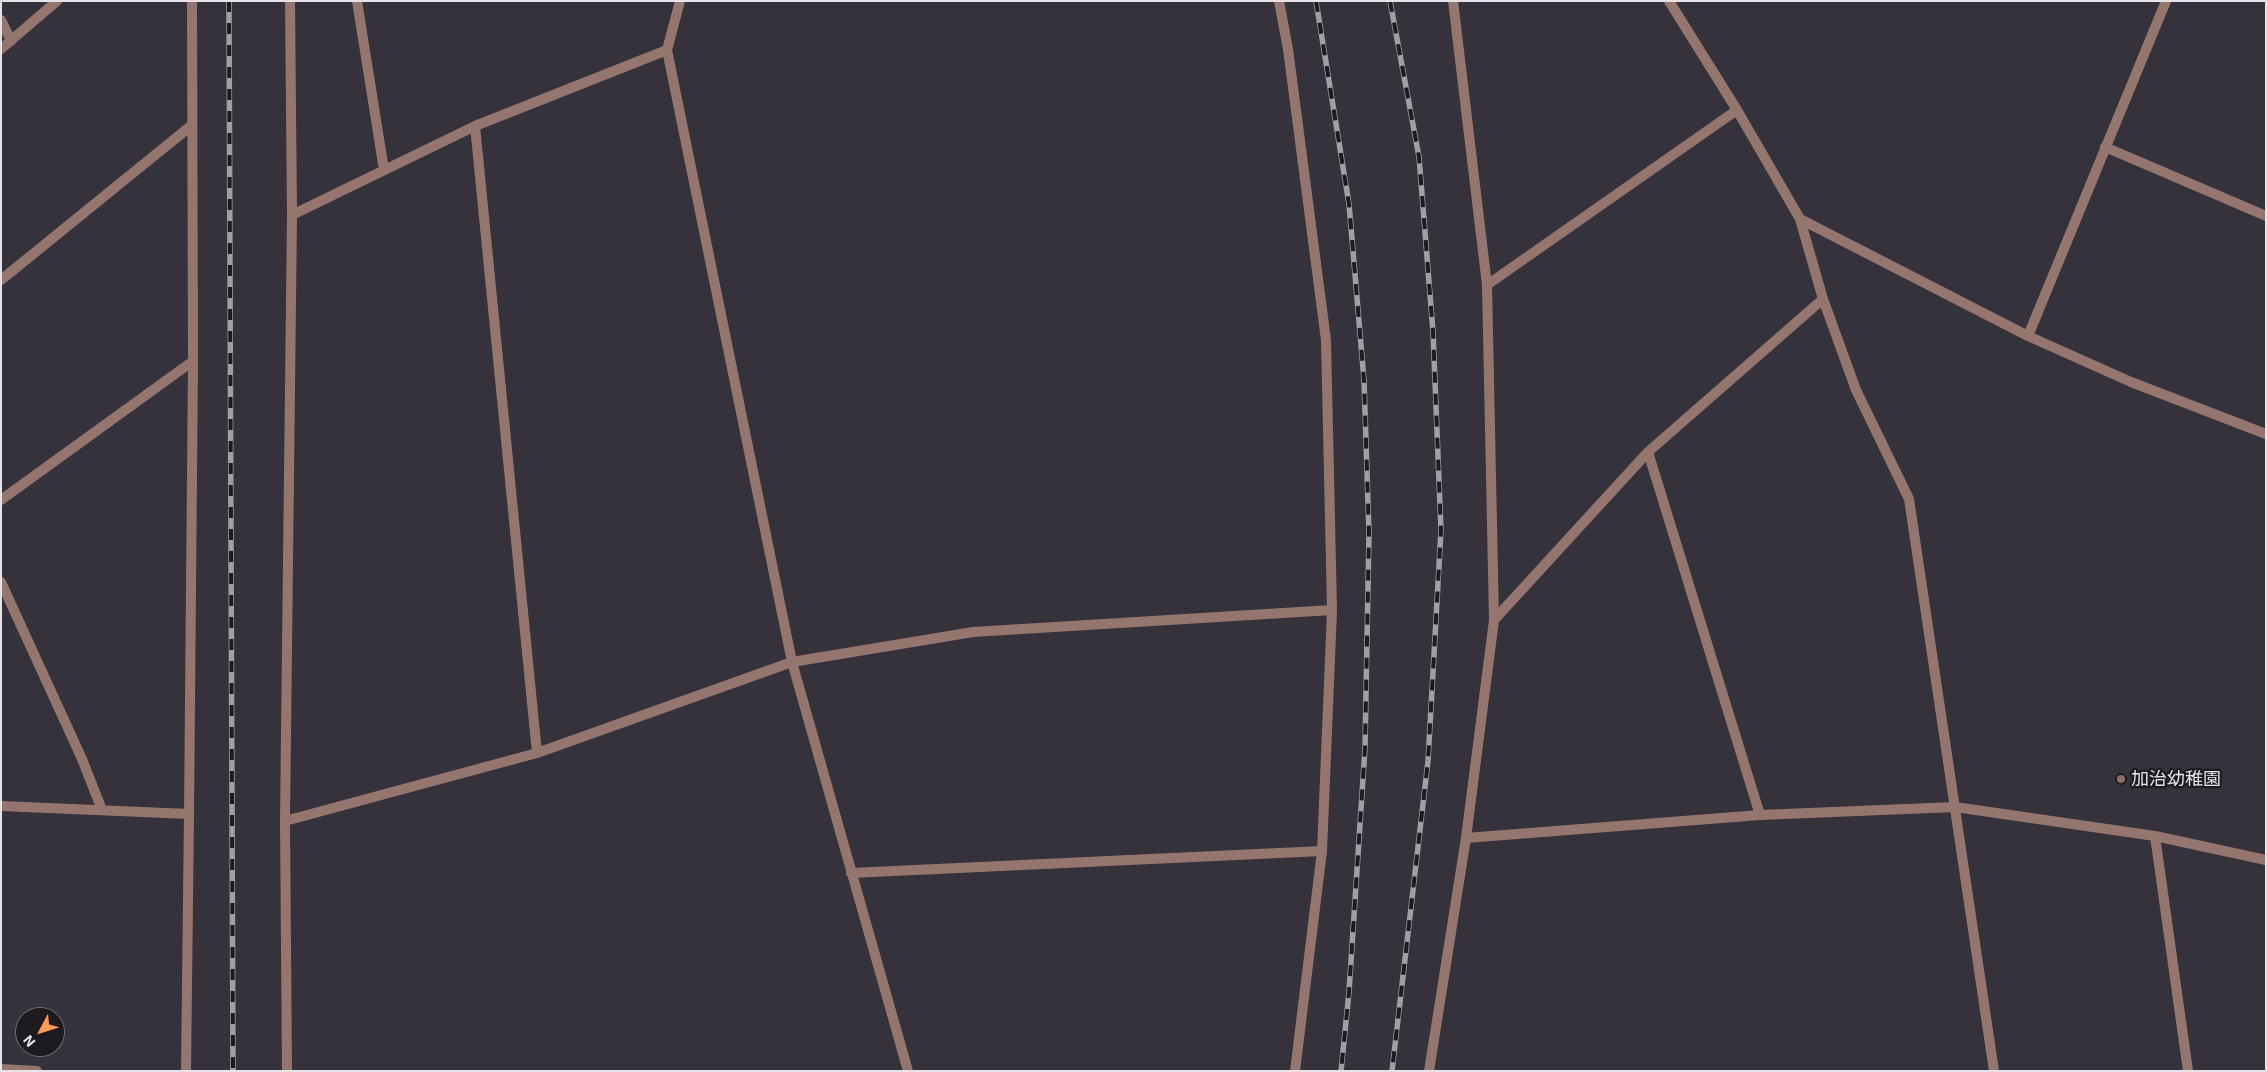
<!DOCTYPE html>
<meta charset="utf-8">
<style>
body{margin:0}
#map{position:relative;width:2267px;height:1072px;overflow:hidden;background:#36323b;font-family:"Exo 2",sans-serif}
canvas{display:block}
.frame{position:absolute;inset:0;border:2px solid #e7e4e9;pointer-events:none}
.north{position:absolute;left:15px;top:1007px;width:50px;height:50px;box-sizing:border-box;background:#1d1b1f;border:1px solid #6e6b70;border-radius:50%;rotate:230deg;font-size:14px;font-weight:700;line-height:20px;text-align:center;color:#e7e4e9}
.north::after{content:'';display:block;margin:auto;width:18px;height:22px;background:#fe9c57;clip-path:polygon(50% 0,100% 100%,50% 72%,0 100%)}
</style>
<div id="map">
<canvas width="2267" height="1072"></canvas>
<div class="frame"></div>
<div class="north">N</div>
</div>
<script>
const ctx = document.querySelector('canvas').getContext('2d');
ctx.lineJoin = 'round';
const toPath = rows => new Path2D(rows.map(r => 'M' + r).join(''));
function trace(path, color, width, dash) { ctx.strokeStyle = color; ctx.lineWidth = width; ctx.lineCap = dash ? 'butt' : 'round'; ctx.setLineDash(dash || []); ctx.stroke(path); }
function label(font, color, halo, rows, align = 'center') {
  ctx.font = font + ' "Exo 2","Noto Sans JP",sans-serif'; ctx.lineWidth = 4.5; ctx.setLineDash([]); ctx.textBaseline = 'middle'; ctx.strokeStyle = halo; ctx.fillStyle = color; for (const [text, x, y, turn = 0] of rows) {
    ctx.save(); ctx.translate(x, y); ctx.rotate((+turn || 0) * Math.PI / 180); ctx.textAlign = isNaN(turn) ? turn : align; if (halo) ctx.strokeText(text, 0, 0); ctx.fillText(text, 0, 0); ctx.restore();
  }
}
trace(toPath([
 [285,821,287,1071],
 [186,1071,189,814],
 [1295,1071,1322,851],
 [1429,1071,1466,838]
]), '#95766e', 10);
trace(toPath([
 [290,1,292,215,285,821,537,753,792,662,973,632,1332,610],
 [357,1,384,170],
 [1453,1,1487,285,1737,110],
 [1669,1,1737,110,1800,219,1823,299,1856,390,1909,499,1994,1071],
 [1,20,11,41],
 [1,49,57,1],
 [667,50,792,662,908,1071],
 [475,126,537,753],
 [2105,147,2266,216],
 [292,215,475,126,667,50,680,1],
 [1800,219,2028,336,2131,382,2266,434],
 [1,280,192,125],
 [1487,285,1494,620,1466,838,1760,815,1955,807,2155,836,2266,860],
 [2028,336,2166,1],
 [1648,452,1760,815],
 [1,500,193,361],
 [1,582,82,759,102,810],
 [1494,620,1648,452,1823,299],
 [1,806,189,814,193,361,192,1],
 [2155,836,2188,1071],
 [851,873,1322,851,1332,610,1326,340,1288,49,1279,1]
]), '#95766e', 10);
trace(toPath([
 [1,1069,37,1071]
]), '#95766e', 10);
const rail = toPath([
 [229,1,233,1071],
 [1316,1,1349,204,1364,380,1369,533,1365,748,1349,992,1341,1071],
 [1390,1,1419,157,1433,332,1441,530,1428,761,1392,1071]
]);
trace(rail, '#a19ea4', 5.5);
trace(rail, '#1d1b1f', 4, [11]);
for (const [x, y, r, color] of [
 [2121,779,5,"#8d6e63"]
]) { const dot = new Path2D(); dot.arc(x, y, r, 0, 2 * Math.PI); ctx.fillStyle = color; ctx.fill(dot); trace(dot, '#1d1b1f', 2); }
label('18px', '#e7e4e9', '#1d1b1f', [
 ["加治幼稚園",2131,779]
], 'left');
</script>
